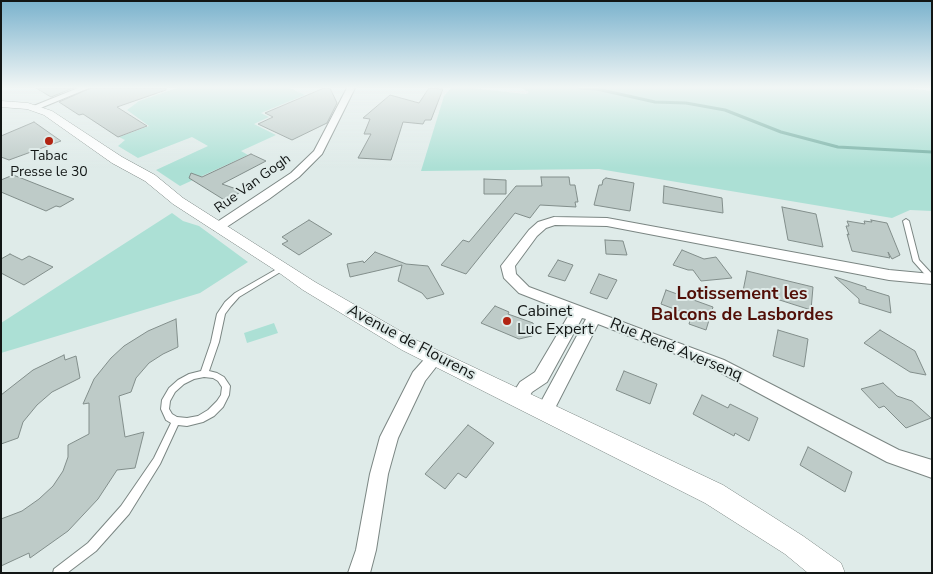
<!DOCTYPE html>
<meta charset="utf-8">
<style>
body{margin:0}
#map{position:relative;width:933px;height:574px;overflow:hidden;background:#dfebe9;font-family:"Nunito Sans",sans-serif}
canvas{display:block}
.frame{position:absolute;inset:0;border:2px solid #121615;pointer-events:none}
</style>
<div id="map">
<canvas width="933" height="574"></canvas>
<div class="frame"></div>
</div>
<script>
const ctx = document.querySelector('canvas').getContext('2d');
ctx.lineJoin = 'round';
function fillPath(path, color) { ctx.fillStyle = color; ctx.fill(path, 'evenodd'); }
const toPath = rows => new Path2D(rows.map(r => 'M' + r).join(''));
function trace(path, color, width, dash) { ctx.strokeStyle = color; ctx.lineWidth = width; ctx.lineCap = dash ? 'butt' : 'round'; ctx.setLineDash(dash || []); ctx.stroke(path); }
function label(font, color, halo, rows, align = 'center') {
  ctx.font = font + ' "Nunito Sans",sans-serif'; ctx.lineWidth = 4; ctx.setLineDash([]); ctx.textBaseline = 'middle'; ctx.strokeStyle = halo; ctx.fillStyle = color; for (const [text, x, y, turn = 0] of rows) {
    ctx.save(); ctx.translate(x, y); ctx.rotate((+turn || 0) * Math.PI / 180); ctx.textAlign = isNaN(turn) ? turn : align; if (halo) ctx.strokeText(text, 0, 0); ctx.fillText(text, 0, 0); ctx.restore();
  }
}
fillPath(toPath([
 [177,88,290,88,305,95,261,113,269,117,254,124,276,135,241,151,248,155,180,186,156,170,208,146,192,137,138,158,118,146,125,140,119,137,149,126,127,110,139,101],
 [451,88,472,88,526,94,529,92,521,88,906,88,932,91,932,211,910,210,892,218,599,169,421,171,444,96],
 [172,213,183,221,199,226,248,262,200,293,1,353,1,323],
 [274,323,278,333,247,343,244,333]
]), '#ace0d5');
trace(toPath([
 [580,88,597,89,655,102,686,103,725,110,781,132,838,147,932,152]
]), '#75b0a4', 3);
const building = toPath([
 [36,88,73,88,51,97,36,88],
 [91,88,166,88,166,90,117,107,147,126,118,137,83,114,79,115,59,102,91,88],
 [324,88,330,88,337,103,327,123,292,140,258,124,273,117,265,113,324,88],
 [429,88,443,89,431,120,425,120,423,124,403,122,391,160,358,158,371,134,364,134,370,119,363,118,390,95,419,103,429,88],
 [34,122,61,141,9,160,1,157,1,136,34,122],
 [251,154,266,161,222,184,242,191,226,201,189,178,191,173,202,177,251,154],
 [13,175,21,178,74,199,60,207,56,206,46,211,1,192,1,180,13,175],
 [541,177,569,177,570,185,575,185,578,202,575,202,576,207,540,205,530,218,515,213,466,274,441,265,463,240,469,242,516,186,542,186,541,177],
 [606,178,634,183,630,211,594,205,599,185,602,185,603,180,606,178],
 [484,179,506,180,506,194,484,194,484,179],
 [664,186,722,198,723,213,663,203,664,186],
 [782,207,816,214,823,247,788,240,782,207],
 [309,220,332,234,299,255,282,244,288,241,282,237,309,220],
 [871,220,887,223,900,255,892,259,888,252,890,258,852,251,847,234,849,235,846,226,849,226,847,221,865,224,864,221,872,222,871,220],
 [605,240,623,241,627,255,606,254,605,240],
 [682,250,704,259,716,257,732,278,701,281,693,270,688,270,673,265,682,250],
 [375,252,406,264,428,266,444,294,427,299,422,293,398,281,402,265,350,277,347,264,363,261,364,263,375,252],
 [10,254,22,260,29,256,53,267,24,285,1,273,1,259,10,254],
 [558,260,573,265,565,281,548,276,558,260],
 [747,271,813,287,811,310,767,296,767,299,743,291,747,271],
 [599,274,617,280,607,299,590,293,599,274],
 [835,277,866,287,866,289,889,296,891,313,859,303,859,299,835,277],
 [666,290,713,307,706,330,689,324,691,317,682,314,682,312,661,304,666,290],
 [495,306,509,312,508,314,533,323,536,333,532,336,519,339,481,323,495,306],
 [176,319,178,347,163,354,149,363,136,378,131,392,119,396,125,437,144,432,135,468,117,470,98,499,68,531,30,558,29,553,1,566,1,519,22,511,39,499,53,486,63,471,68,457,68,445,89,434,89,403,83,404,94,379,111,358,124,346,148,331,176,319],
 [778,330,808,339,804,367,773,356,778,330],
 [880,330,915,351,926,375,910,372,864,343,880,330],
 [64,355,65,360,76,356,80,378,52,392,37,405,23,422,18,438,1,444,1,395,33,370,64,355],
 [624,371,657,384,650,404,616,390,624,371],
 [883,383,897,396,912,401,931,418,906,428,884,406,879,408,861,389,883,383],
 [702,395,728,408,730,404,758,418,749,441,735,433,734,436,693,414,702,395],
 [468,425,494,443,466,478,458,473,445,489,425,474,468,425],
 [808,447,852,472,845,492,800,465,808,447]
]);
fillPath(building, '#becbc8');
trace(building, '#828e8b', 1);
const service = toPath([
 [906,219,909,221,919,260,932,274,932,280,930,280,913,261,903,221,906,219],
 [282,266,284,266,287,268,239,297,231,306,225,314,219,342,209,371,217,373,224,377,230,386,229,395,223,407,214,416,203,422,187,426,178,425,160,464,129,514,96,551,67,573,53,573,54,569,88,543,121,506,154,458,171,423,166,420,161,409,162,400,169,388,178,380,189,374,201,371,211,342,217,314,225,302,235,293,282,266],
 [204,377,213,378,218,381,222,387,221,395,217,401,208,410,198,416,187,418,177,417,172,414,169,409,170,401,175,392,184,384,194,379,204,377]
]);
const minor = toPath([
 [78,88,89,88,38,109,32,109,31,107,78,88],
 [347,88,355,88,322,154,299,177,269,199,222,230,214,230,212,227,214,224,291,173,314,151,347,88],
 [554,217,607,218,889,270,932,274,932,284,889,280,607,226,555,225,546,228,537,236,515,266,516,274,529,287,724,360,899,450,932,460,932,478,887,462,712,368,598,324,551,416,545,418,539,416,536,411,586,319,582,318,547,382,532,392,525,403,519,405,513,403,511,398,513,393,520,382,535,372,570,313,519,293,504,278,501,266,529,230,538,222,554,217],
 [435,352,441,354,443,358,425,381,398,438,388,474,376,550,370,573,348,573,356,550,370,474,380,437,413,372,429,354,435,352]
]);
const tertiary = toPath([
 [1,101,28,103,52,111,122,157,155,175,183,198,315,282,416,340,723,485,803,536,841,563,845,573,808,573,785,554,705,503,402,350,303,290,278,272,173,204,145,181,112,163,44,115,27,109,1,107,1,101]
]);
trace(service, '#7b8683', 2);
trace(minor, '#7b8683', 2);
trace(tertiary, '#7b8683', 1);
fillPath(service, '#fff');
fillPath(minor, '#fff');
fillPath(tertiary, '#fff');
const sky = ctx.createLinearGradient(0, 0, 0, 168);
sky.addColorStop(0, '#7ab2cd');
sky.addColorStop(0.52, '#f1f6f5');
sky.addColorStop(1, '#f1f6f500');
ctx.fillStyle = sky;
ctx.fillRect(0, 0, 933, 168);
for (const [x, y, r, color] of [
 [49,141,5,"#b22413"],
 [507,321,5,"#b22413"]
]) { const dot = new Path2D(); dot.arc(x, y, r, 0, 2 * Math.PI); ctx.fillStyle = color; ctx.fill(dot); trace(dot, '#dfebe9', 2); }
label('14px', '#121615', '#dfebe9', [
 ["Tabac",49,157],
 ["Presse le 30",49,173]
]);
label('14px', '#121615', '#dfebe9', [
 ["Rue Van Gogh",253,184,-36]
]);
label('16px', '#121615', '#dfebe9', [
 ["Cabinet",517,312],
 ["Luc Expert",517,330]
], 'left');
label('16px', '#121615', '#dfebe9', [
 ["Avenue de Flourens",411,343,28],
 ["Rue René Aversenq",676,350,22]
]);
label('bold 18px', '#520f07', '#dfebe9', [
 ["Lotissement les",742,295],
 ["Balcons de Lasbordes",742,316]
]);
</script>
